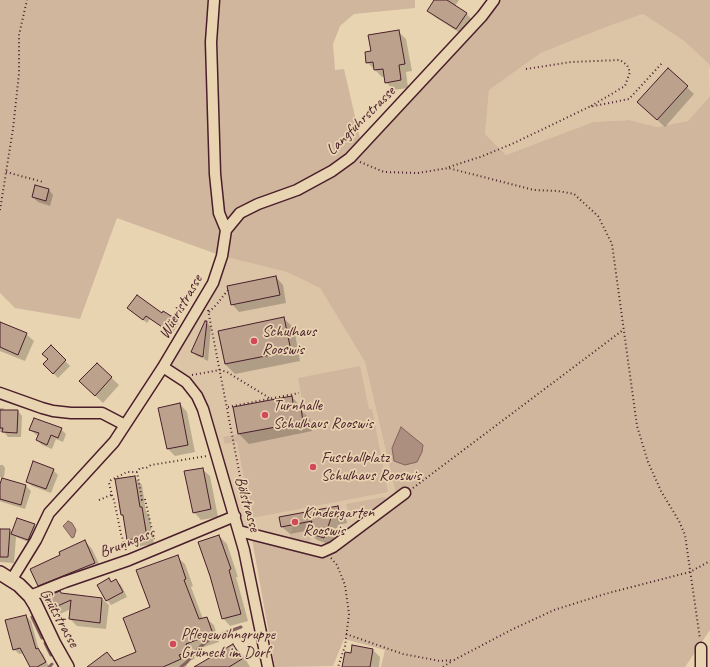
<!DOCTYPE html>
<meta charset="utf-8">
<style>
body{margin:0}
canvas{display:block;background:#e9d4b2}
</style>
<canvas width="710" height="667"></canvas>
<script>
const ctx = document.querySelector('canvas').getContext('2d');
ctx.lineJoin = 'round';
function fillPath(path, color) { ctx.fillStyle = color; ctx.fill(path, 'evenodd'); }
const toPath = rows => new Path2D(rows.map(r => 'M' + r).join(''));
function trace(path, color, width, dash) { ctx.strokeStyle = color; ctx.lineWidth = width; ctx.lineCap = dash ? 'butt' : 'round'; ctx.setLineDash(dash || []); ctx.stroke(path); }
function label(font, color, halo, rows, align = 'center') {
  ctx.font = font + ' Caveat,sans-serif'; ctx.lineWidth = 3.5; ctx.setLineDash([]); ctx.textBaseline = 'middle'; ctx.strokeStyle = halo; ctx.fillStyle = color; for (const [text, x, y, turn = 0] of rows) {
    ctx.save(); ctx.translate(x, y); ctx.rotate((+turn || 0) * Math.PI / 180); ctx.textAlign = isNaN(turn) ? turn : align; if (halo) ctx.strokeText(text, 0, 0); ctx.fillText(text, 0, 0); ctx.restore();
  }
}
fillPath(toPath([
 [643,14,684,41,709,64,710,96,688,121,657,127,629,120,593,122,506,155,485,134,489,90,541,53,601,29],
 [222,256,287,272,320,288,365,362,397,500,322,552,239,531,197,396,163,367]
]), '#dcc5a7');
fillPath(toPath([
 [0,0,415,0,415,8,354,14,340,26,333,44,335,70,344,69,360,138,364,143,494,0,710,0,710,69,709,64,684,41,643,14,601,29,541,53,489,90,485,134,506,155,593,122,629,120,657,127,688,121,710,96,710,630,685,667,381,667,385,650,344,639,333,666,275,667,251,534,322,552,397,499,365,362,320,288,287,272,222,256,117,218,80,319,15,308,0,293],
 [360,366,369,409,372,409,388,492,252,518,237,442,225,444,223,437,306,421,298,378],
 [385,497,386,501,376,508,349,514,346,504],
 [312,521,308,532,312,534,309,544,289,539,293,525]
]), '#cfb69c');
const water = toPath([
 [401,427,423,445,422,452,417,462,405,465,394,461,392,448,401,427],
 [68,521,72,523,76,530,74,537,72,538,63,526,68,521]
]);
fillPath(water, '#ac8f7f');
trace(water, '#85625d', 1);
fillPath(toPath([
 [435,0,459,0,455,6,466,13,472,20,463,35,435,17,428,11],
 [399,32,406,39,412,71,406,72,408,88,393,90,386,82,385,77,382,77,367,62,372,52],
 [668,69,694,94,665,127,645,109],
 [49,190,53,195,50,206,38,202,33,197],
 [276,277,283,285,286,303,239,312,232,304],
 [129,308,162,314,175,320,179,323,172,334,150,319,147,323],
 [284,319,294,328,300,361,235,374,225,364],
 [206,322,211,327,208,361,204,359,206,334,204,339,202,358,197,356,192,352],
 [0,325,26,334,34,341,25,361,0,351],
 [51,347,70,366,58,378,44,364,49,359],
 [97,364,119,385,103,403,80,381],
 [292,397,301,407,302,411,310,419,312,431,249,444,239,434,234,408],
 [180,404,187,412,195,452,175,456,168,449],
 [0,408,3,408,6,411,18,411,22,416,21,437,8,437,4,432,0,432],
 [30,429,61,429,66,434,63,442,56,439,52,449,42,445,37,440,39,436,35,434],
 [0,465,3,465,5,468,4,477,0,477],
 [202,469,210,476,218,517,201,520,194,512],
 [53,470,58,475,51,493,32,486,27,481],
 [134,477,142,485,146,512,149,515,154,544,136,547,128,540,125,517,122,514],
 [3,479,26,486,31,491,25,509,2,502,0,501,0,487],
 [337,507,345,515,347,523,338,525,331,545,317,540,309,532,310,530,290,534,282,527],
 [34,525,39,530,33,544,16,537,14,563,0,562,0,530,9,530,13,533],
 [219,536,227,544,238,577,236,577,248,621,230,626,223,618,199,543],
 [85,541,92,549,102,570,46,593,39,585,62,556],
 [177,557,185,564,193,586,191,587,203,619,206,618,214,625,219,642,192,651,195,659,186,662,187,666,185,667,94,667,107,653,115,662,137,653,151,608],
 [116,581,121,585,127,597,111,605,107,600,112,583],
 [62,594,102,599,109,605,106,629,77,626,70,619,71,609,58,615,52,608],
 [26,616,31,621,39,650,43,654,49,667,31,667,24,653,19,654,14,649],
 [233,645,243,655,250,667,206,667],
 [353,646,373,650,380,657,379,667,343,667,352,654]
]), '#0003');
trace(toPath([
 [32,617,42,638],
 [45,643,51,655],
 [49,667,52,664],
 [181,667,187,662,200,647,211,638,241,627]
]), '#85625d', 3);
const building = toPath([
 [434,0,447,0,467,13,456,29,427,11,434,0],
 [399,30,405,64,399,65,401,80,385,83,383,69,374,70,373,62,366,63,365,52,371,51,368,35,399,30],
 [668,68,688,86,657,120,637,102,668,68],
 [35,185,49,189,46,201,32,197,35,185],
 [276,276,280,295,231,305,227,286,276,276],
 [137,295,162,313,163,311,176,319,168,331,146,316,143,320,127,308,137,295],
 [284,317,291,351,225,364,218,331,284,317],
 [205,321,207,321,203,357,191,352,205,321],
 [0,322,27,333,18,355,0,347,0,322],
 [51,345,66,360,53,374,43,364,48,359,42,354,51,345],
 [97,363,112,377,95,396,79,381,97,363],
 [292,396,294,409,301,408,303,422,238,434,233,407,292,396],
 [180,403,188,445,167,449,158,408,180,403],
 [0,410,18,410,17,433,2,432,3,428,0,428,0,410],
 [34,418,62,428,58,438,51,435,47,445,36,440,39,433,29,430,34,418],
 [33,461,54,469,46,489,26,482,33,461],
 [203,468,211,509,193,513,184,471,203,468],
 [135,476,140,507,142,507,147,537,127,540,123,515,121,515,115,479,135,476],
 [2,478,26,485,21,505,0,499,0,484,2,478],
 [338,506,340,516,331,518,324,538,308,533,312,521,281,527,279,517,338,506],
 [17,518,35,524,28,540,11,534,17,518],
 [0,529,10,529,8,557,0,557,0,529],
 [219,535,231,569,229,570,241,614,222,619,210,576,198,542,219,535],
 [85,540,95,563,38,586,30,569,60,555,59,552,85,540],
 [178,555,186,579,184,580,199,619,207,617,213,634,186,644,188,652,179,655,181,659,163,667,87,667,107,652,114,661,136,652,123,618,150,607,136,570,178,555],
 [109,578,111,582,116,579,123,592,106,601,97,585,109,578],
 [60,591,61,593,102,598,100,623,69,619,71,600,51,609,45,597,60,591],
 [26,615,36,649,38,648,46,662,37,667,30,667,20,648,13,650,5,620,26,615],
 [233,644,242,659,229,667,194,667,233,644],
 [352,645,373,649,370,667,342,667,345,652,351,653,352,645]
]);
fillPath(building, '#bca28d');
trace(building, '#4a1f2b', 1);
const minor = toPath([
 [226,230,240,213,258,204,297,190,332,171,350,158,482,16,494,0],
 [163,367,186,382,197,396,203,409,244,550,268,667],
 [0,393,42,408,53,411,71,413,102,413,125,425],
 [239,531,322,552,333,547,405,493],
 [12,579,36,540,49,513,114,442,163,367,213,283,222,256,226,230,219,213,215,174,211,42,214,0],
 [30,596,65,582,129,560,235,516],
 [701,667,701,648]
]);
const major = toPath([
 [0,573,19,585,30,596,35,604,54,644,67,667]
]);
trace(minor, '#4a1f2b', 13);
trace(major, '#4a1f2b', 16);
trace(toPath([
 [526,69,571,62,620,60,627,65,630,72,625,86,591,106],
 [360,162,384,172,418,173,448,168,534,190,558,191,574,194,598,216,612,244,637,426,648,462,661,491,679,521,685,535,700,639],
 [449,167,480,157,512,144,589,107,629,99,663,62],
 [6,172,43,182],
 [0,210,13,129,19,73,19,35,27,0],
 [208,310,249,523],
 [209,312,217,304,228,290],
 [192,375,220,370,227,372,271,399],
 [228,407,299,393],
 [413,488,623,330],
 [99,500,111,495],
 [154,539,145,499,142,500,137,472,140,468,146,468,151,465,207,456],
 [126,550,121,534,114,500,112,495,109,483,111,480,127,472,137,472],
 [331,558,337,565,345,585,349,614,345,646,338,667],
 [346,634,403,654,440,661,454,660,511,630,554,610,605,594,690,572,710,561],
 [443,667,452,661]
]), '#4a1f2b', 2, [1, 3]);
trace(minor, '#e9d4b2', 10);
trace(major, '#e9d4b2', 13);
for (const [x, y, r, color] of [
 [254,341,4,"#d1495b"],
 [265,415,4,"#d1495b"],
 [313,467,4,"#d1495b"],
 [295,522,4,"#d1495b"],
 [173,644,4,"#d1495b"]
]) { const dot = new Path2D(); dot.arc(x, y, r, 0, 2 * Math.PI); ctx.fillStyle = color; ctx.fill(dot); trace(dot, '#e9d4b2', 1.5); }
label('16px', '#4a1f2b', '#e9d4b2', [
 ["Langfuhrstrasse",361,121,-45],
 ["Wüeristrasse",181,307,-60],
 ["Bölstrasse",247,504,74],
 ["Brunngass",127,543,-21],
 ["Grütstrasse",59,618,61]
]);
label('16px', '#4a1f2b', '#e9d4b2', [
 ["Schulhaus",262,332],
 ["Rooswis",262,350],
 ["Turnhalle",273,406],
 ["Schulhaus Rooswis",273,424],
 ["Fussballplatz",321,458],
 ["Schulhaus Rooswis",321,476],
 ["Kindergarten",303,513],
 ["Rooswis",303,531],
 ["Pflegewohngruppe",181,635],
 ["Grüneck im Dorf",181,653]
], 'left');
</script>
